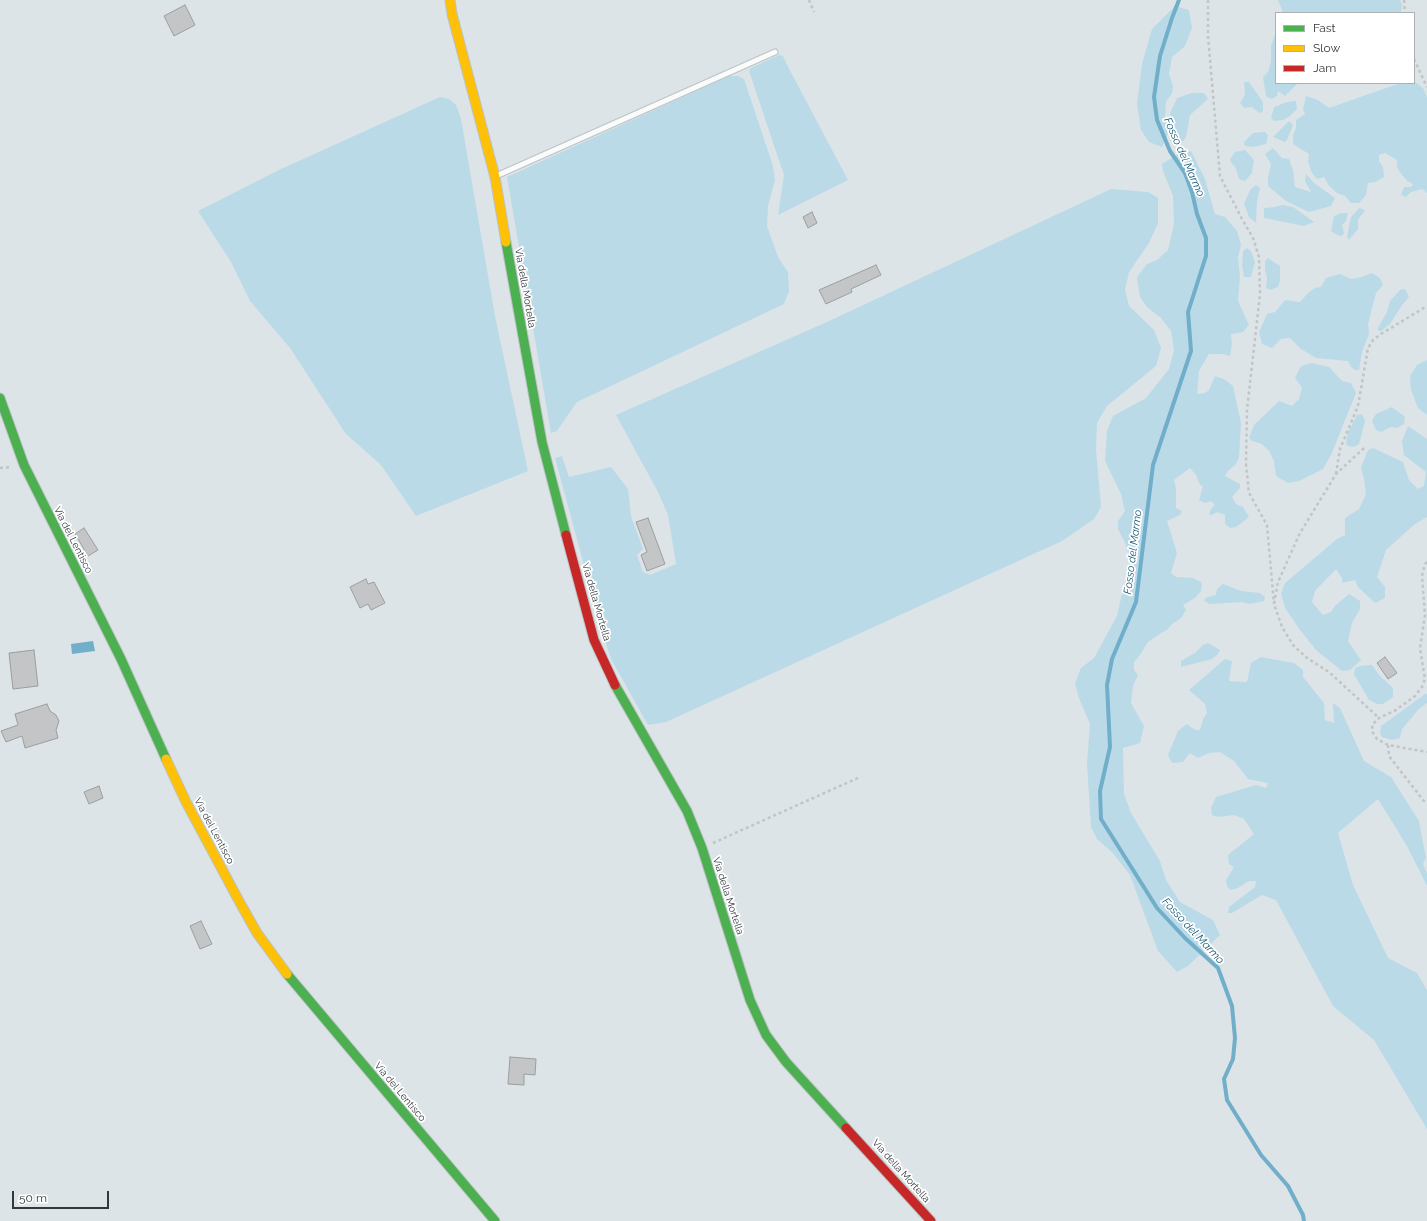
<!DOCTYPE html>
<style>
body{margin:0}
#map{position:relative;width:1427px;height:1221px;overflow:hidden;background:#dce4e7;font-family:Raleway,sans-serif}
canvas{display:block}
.legend{position:absolute;left:1275px;top:12px;width:140px;height:72px;box-sizing:border-box;background:#fff;border:1px solid #adafb1;margin:0;padding:5px 7px;list-style:none;font-size:12px;color:#33383b}
.legend li{display:flex;align-items:center;gap:8px;height:20px}
.legend b{width:20px;border:1px solid #adafb1}
.scale{position:absolute;left:12px;top:1191px;width:97px;height:18px;box-sizing:border-box;border:2px solid #33383b;border-top:0;padding-left:5px;font-size:12px;line-height:14px;white-space:nowrap;color:#33383b;-webkit-text-stroke:3px #fff;paint-order:stroke}
</style>
<div id="map">
<canvas width="1427" height="1221"></canvas>
<ul class="legend">
<li><b style="height:5px;background:#4caf50"></b>Fast</li>
<li><b style="height:5px;background:#ffc107"></b>Slow</li>
<li><b style="height:5px;background:#c62828"></b>Jam</li>
</ul>
<div class="scale">50 m</div>
</div>
<script>
const ctx = document.querySelector('canvas').getContext('2d');
ctx.lineJoin = 'round';
function fillPath(path, color) { ctx.fillStyle = color; ctx.fill(path, 'evenodd'); }
const toPath = rows => new Path2D(rows.map(r => 'M' + r).join(''));
function trace(path, color, width, dash) { ctx.strokeStyle = color; ctx.lineWidth = width; ctx.lineCap = dash ? 'butt' : 'round'; ctx.setLineDash(dash || []); ctx.stroke(path); }
function label(font, color, halo, rows, align = 'center') {
  ctx.font = font + ' Raleway,sans-serif'; ctx.lineWidth = 3.5; ctx.setLineDash([]); ctx.textBaseline = 'middle'; ctx.strokeStyle = halo; ctx.fillStyle = color; for (const [text, x, y, turn = 0] of rows) {
    ctx.save(); ctx.translate(x, y); ctx.rotate((+turn || 0) * Math.PI / 180); ctx.textAlign = isNaN(turn) ? turn : align; if (halo) ctx.strokeText(text, 0, 0); ctx.fillText(text, 0, 0); ctx.restore();
  }
}
fillPath(toPath([
 [1278,0,1400,0,1402,5,1401,13,1283,13],
 [1175,6,1189,10,1192,28,1185,46,1172,57,1169,74,1173,86,1172,93,1166,102,1165,117,1168,134,1162,147,1149,142,1141,130,1137,104,1142,64,1152,29],
 [1276,31,1276,83,1298,83,1285,96,1278,91,1277,96,1271,99,1266,96,1263,77,1268,72,1271,61,1271,46],
 [779,55,783,56,786,63,848,180,778,215,784,175,749,71,751,68],
 [729,76,738,76,744,79,773,166,775,180,768,206,767,226,778,257,788,272,789,291,784,304,577,402,565,419,557,431,551,433,507,177],
 [1414,81,1423,88,1427,97,1427,193,1422,189,1411,192,1406,197,1401,195,1404,187,1411,187,1413,184,1407,181,1399,171,1397,166,1397,160,1385,153,1379,155,1379,161,1383,167,1384,177,1375,182,1368,183,1366,195,1359,203,1351,203,1345,196,1337,193,1329,186,1324,177,1317,179,1312,173,1308,162,1309,154,1293,144,1293,135,1296,128,1296,120,1305,114,1303,109,1306,96,1318,100,1329,108,1389,87,1401,83,1414,83],
 [1244,82,1249,82,1263,102,1263,111,1261,113,1258,112,1252,107,1244,108,1240,103,1245,95],
 [1192,93,1204,93,1208,99,1190,115,1186,137,1181,144,1174,145,1171,139,1173,126,1170,113,1177,98],
 [440,97,449,99,456,105,461,119,495,316,528,471,416,516,381,465,346,434,290,348,250,301,231,262,198,211,279,170],
 [1296,101,1297,109,1290,116,1283,120,1274,121,1271,118,1274,107,1287,102],
 [1289,121,1293,125,1288,138,1285,142,1273,137],
 [1265,132,1268,135,1266,144,1253,147,1245,146,1244,142,1253,133],
 [1273,148,1282,158,1289,159,1293,170,1295,187,1311,192,1305,181,1306,174,1314,183,1335,198,1331,206,1309,212,1286,201,1268,186,1268,178,1271,164,1265,154],
 [1245,150,1254,160,1252,173,1245,181,1239,179,1235,166,1232,164,1230,159,1235,152],
 [1191,151,1205,179,1215,214,1225,217,1237,231,1241,245,1238,257,1240,277,1238,301,1249,325,1243,332,1231,334,1232,344,1230,356,1224,354,1209,354,1199,371,1197,394,1205,393,1209,390,1215,376,1224,379,1233,386,1241,423,1239,458,1235,465,1228,471,1225,476,1240,484,1240,488,1232,497,1236,504,1243,507,1249,517,1236,527,1230,528,1225,524,1225,515,1217,512,1212,515,1209,514,1211,509,1215,505,1211,501,1205,503,1199,500,1203,486,1200,485,1196,475,1190,468,1174,480,1176,488,1176,508,1182,511,1180,515,1167,521,1177,553,1171,573,1176,577,1193,578,1201,582,1202,585,1201,591,1195,598,1183,605,1186,610,1181,618,1172,624,1167,630,1161,633,1148,642,1140,655,1134,662,1134,670,1138,675,1133,686,1131,703,1144,726,1140,743,1123,748,1124,794,1131,813,1160,861,1166,880,1180,902,1213,920,1220,935,1188,966,1177,972,1158,951,1130,875,1112,852,1097,839,1091,827,1087,763,1090,724,1079,698,1075,683,1081,668,1094,658,1117,616,1124,585,1130,562,1126,545,1118,529,1118,521,1125,511,1121,494,1105,461,1107,431,1113,416,1146,398,1169,369,1174,350,1171,331,1161,318,1147,307,1140,297,1137,277,1147,264,1157,260,1168,250,1174,224,1173,196,1163,171,1162,164,1180,153],
 [1256,185,1260,188,1257,202,1256,223,1249,217,1244,204,1250,190],
 [1111,189,1148,192,1158,198,1158,223,1149,243,1129,272,1125,290,1129,306,1154,330,1161,348,1156,366,1107,406,1097,423,1096,449,1101,507,1094,519,1062,541,666,722,648,725,611,659,601,628,555,458,562,456,569,477,611,467,628,489,631,516,643,549,637,555,643,572,650,575,676,564,668,515,658,492,616,415,827,322],
 [1283,205,1293,207,1314,222,1304,226,1264,218,1264,208,1275,207],
 [1359,208,1365,210,1358,220,1358,229,1349,240,1347,236,1351,217],
 [1341,213,1348,213,1346,221,1342,225,1344,233,1342,236,1337,235,1331,231,1334,216],
 [1247,248,1251,251,1255,262,1251,277,1244,277,1242,265,1243,251],
 [1268,258,1280,266,1280,281,1278,287,1270,290,1266,288,1267,278,1265,269,1265,261],
 [1372,273,1380,278,1383,285,1376,293,1368,324,1369,334,1362,352,1359,370,1355,370,1351,367,1348,361,1316,358,1301,349,1290,338,1281,339,1272,348,1262,344,1259,332,1267,314,1275,312,1285,300,1300,302,1308,293,1315,288,1321,287,1326,278,1340,274,1351,279,1362,277],
 [1405,289,1409,297,1402,305,1390,324,1381,331,1378,331,1378,328,1387,312,1390,301,1400,290],
 [1427,360,1427,415,1418,408,1411,390,1410,376,1417,365],
 [1311,363,1329,367,1342,381,1351,383,1356,393,1331,455,1323,469,1299,481,1288,483,1276,476,1274,461,1269,451,1262,444,1252,441,1249,438,1254,425,1279,401,1292,406,1299,399,1302,388,1295,378,1301,366],
 [1392,407,1405,417,1404,424,1397,428,1391,427,1381,432,1376,430,1372,421,1376,414],
 [1362,414,1365,421,1359,444,1354,447,1348,446,1346,444,1348,432,1357,415],
 [1408,426,1427,439,1427,517,1415,524,1386,550,1377,577,1385,587,1385,598,1375,603,1358,587,1355,580,1342,583,1342,578,1336,569,1315,591,1312,602,1323,615,1331,612,1335,606,1349,594,1360,601,1360,609,1352,623,1348,641,1361,660,1350,670,1342,671,1316,650,1300,630,1285,608,1281,593,1285,583,1337,539,1345,535,1345,518,1359,509,1366,494,1364,479,1361,467,1368,450,1373,448,1403,462,1409,480,1418,489,1424,486,1426,472,1404,455,1402,441],
 [1223,584,1241,591,1260,593,1265,597,1264,601,1249,604,1242,602,1209,604,1204,600,1207,597,1216,595,1217,589],
 [1208,643,1220,650,1218,654,1212,659,1181,667,1181,661,1195,653,1203,645],
 [1261,657,1294,663,1303,670,1303,677,1324,703,1325,720,1334,723,1333,703,1340,708,1364,761,1391,777,1419,821,1426,858,1423,864,1427,873,1427,886,1407,846,1378,799,1338,833,1353,885,1388,958,1417,973,1427,990,1427,1129,1374,1040,1333,1006,1276,900,1262,895,1232,913,1228,913,1229,907,1255,887,1256,881,1249,881,1238,888,1230,890,1227,886,1226,880,1234,867,1229,864,1228,855,1254,834,1244,819,1234,815,1218,817,1212,815,1211,808,1216,797,1256,785,1266,788,1268,783,1248,779,1234,761,1220,752,1209,753,1198,758,1190,753,1183,762,1172,763,1168,755,1178,731,1187,724,1195,730,1200,730,1203,719,1207,713,1205,704,1189,690,1225,659,1232,661,1229,681,1247,682,1251,663],
 [1372,665,1379,675,1393,688,1393,697,1383,704,1377,704,1369,700,1354,674,1355,668,1360,666],
 [1425,694,1427,694,1427,703,1419,709,1402,729,1400,738,1392,740,1382,737,1380,733,1381,726]
]), '#bbdae8');
fillPath(toPath([
 [93,641,95,651,72,654,71,644]
]), '#71aec9');
trace(toPath([
 [1179,0,1172,18,1160,56,1154,97,1157,120,1170,151,1185,173,1192,192,1197,214,1206,238,1206,256,1188,312,1191,351,1153,465,1136,602,1112,659,1107,685,1110,747,1100,791,1101,819,1157,908,1185,938,1218,968,1232,1006,1235,1038,1233,1059,1224,1079,1227,1100,1261,1155,1288,1186,1303,1215,1304,1221]
]), '#71aec9', 4);
const building = toPath([
 [185,5,195,25,174,36,164,16,185,5],
 [812,212,817,223,808,228,803,217,812,212],
 [876,265,881,275,851,289,852,292,826,304,819,290,876,265],
 [648,518,665,564,647,571,641,555,647,552,636,522,648,518],
 [84,528,98,550,88,556,75,534,84,528],
 [366,579,368,584,374,582,385,603,371,610,368,604,360,608,350,587,366,579],
 [34,650,38,686,13,689,9,653,34,650],
 [1385,657,1397,673,1388,679,1377,663,1385,657],
 [47,704,50,711,56,715,59,721,56,730,58,738,25,748,22,736,6,742,1,731,18,725,15,714,47,704],
 [99,786,103,798,89,804,84,792,99,786],
 [201,921,212,944,200,949,190,926,201,921],
 [510,1057,536,1059,535,1075,524,1074,524,1085,508,1084,510,1057]
]);
fillPath(building, '#c4c5c6');
trace(building, '#9c9d9e', 1);
const lane = toPath([
 [496,176,775,52]
]);
const fast = toPath([
 [506,242,542,442,566,535],
 [0,398,24,465,121,659,166,759],
 [615,685,687,811,702,848,750,1000,766,1035,786,1062,846,1128],
 [287,974,495,1221]
]);
const slow = toPath([
 [450,0,452,14,495,177,506,242],
 [166,759,186,802,239,901,257,933,287,974]
]);
const jam = toPath([
 [566,535,594,640,615,685],
 [846,1128,931,1221]
]);
trace(lane, '#bcc2c5', 7);
trace(fast, '#bcc2c5', 11);
trace(slow, '#bcc2c5', 11);
trace(jam, '#bcc2c5', 11);
trace(toPath([
 [809,0,814,12],
 [1208,0,1208,36,1220,176,1242,219,1253,238,1259,257,1260,294,1247,410,1246,464,1249,493,1267,525,1274,604],
 [1404,0,1405,13],
 [1414,59,1427,87],
 [1364,448,1336,474,1300,533,1278,582,1274,604,1282,627,1293,645,1307,658,1329,672,1379,718],
 [0,468,12,467],
 [1336,474,1340,449,1358,406,1368,348,1373,340,1381,334,1427,306],
 [1427,562,1425,564,1422,576,1425,615,1420,648,1425,679,1422,687,1415,696,1396,710,1379,718,1372,725,1373,733,1377,739,1388,745,1427,752],
 [1388,745,1389,756,1423,800,1427,803],
 [713,843,860,777]
]), '#c2c4c6', 2.5, [3, 3]);
trace(lane, '#fafbfb', 5);
trace(fast, '#4caf50', 9);
trace(slow, '#ffc107', 9);
trace(jam, '#c62828', 9);
label('10px', '#33383b', '#fff', [
 ["Via della Mortella",525,288,80],
 ["Via del Lentisco",73,540,63],
 ["Via della Mortella",596,602,74],
 ["Via del Lentisco",214,831,62],
 ["Via della Mortella",728,896,72],
 ["Via del Lentisco",400,1092,50],
 ["Via della Mortella",901,1171,48]
]);
label('italic 11px', '#195a75', '#fff', [
 ["Fosso del Marmo",1184,157,66],
 ["Fosso del Marmo",1133,552,-83],
 ["Fosso del Marmo",1193,931,47]
]);
</script>
